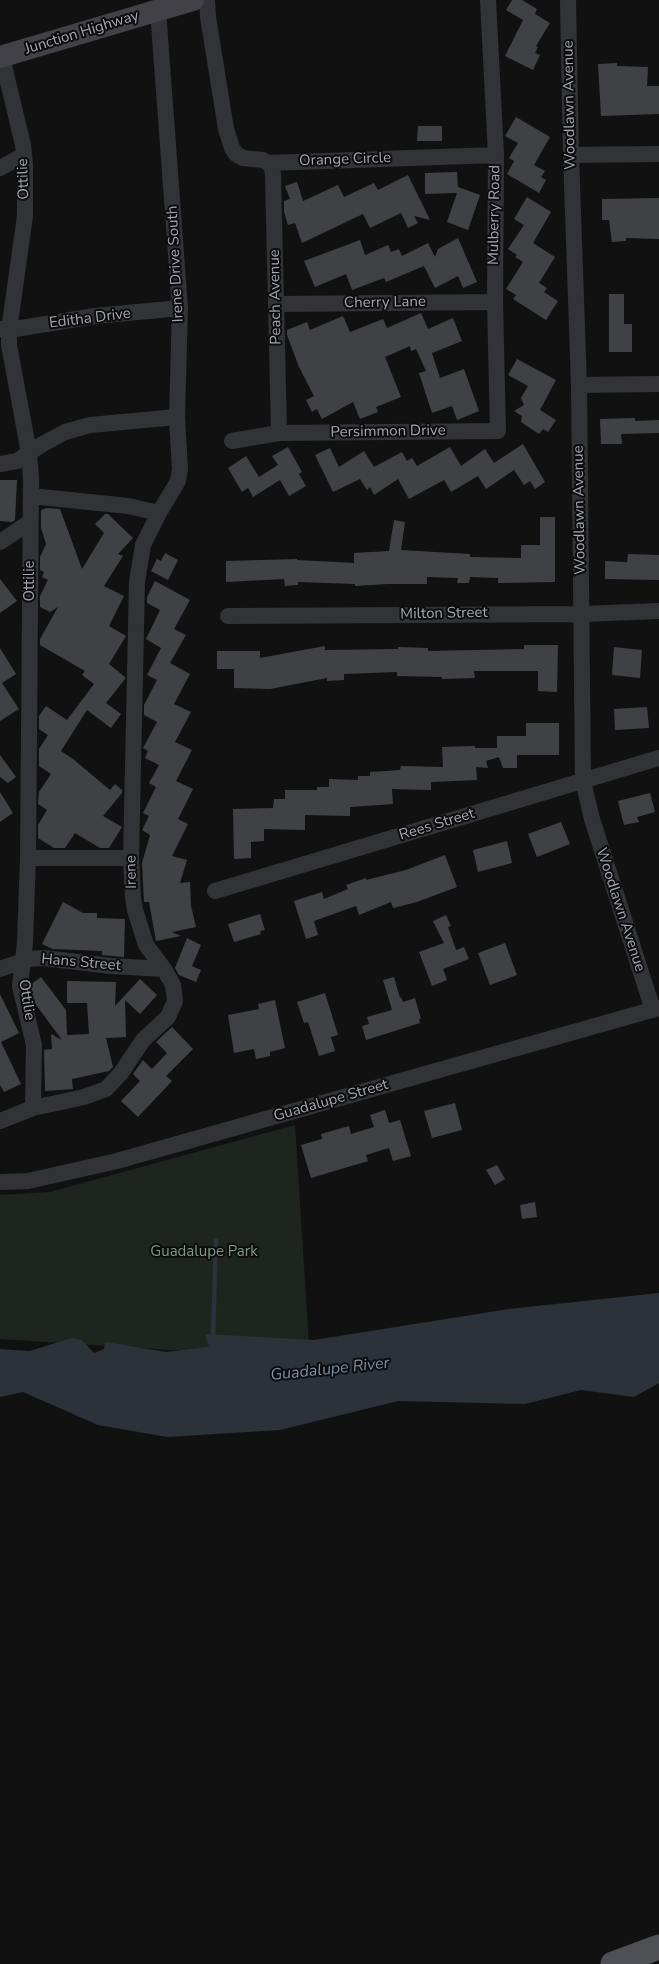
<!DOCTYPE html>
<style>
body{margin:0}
canvas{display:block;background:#111112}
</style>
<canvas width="659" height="1964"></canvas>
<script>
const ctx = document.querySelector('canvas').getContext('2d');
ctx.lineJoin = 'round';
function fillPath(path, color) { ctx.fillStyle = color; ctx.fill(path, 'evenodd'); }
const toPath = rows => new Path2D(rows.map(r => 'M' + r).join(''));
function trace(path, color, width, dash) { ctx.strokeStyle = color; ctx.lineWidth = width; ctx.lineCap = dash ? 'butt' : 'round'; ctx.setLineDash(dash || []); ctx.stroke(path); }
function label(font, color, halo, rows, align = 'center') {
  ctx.font = font + ' "Nunito Sans",sans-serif'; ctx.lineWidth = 4; ctx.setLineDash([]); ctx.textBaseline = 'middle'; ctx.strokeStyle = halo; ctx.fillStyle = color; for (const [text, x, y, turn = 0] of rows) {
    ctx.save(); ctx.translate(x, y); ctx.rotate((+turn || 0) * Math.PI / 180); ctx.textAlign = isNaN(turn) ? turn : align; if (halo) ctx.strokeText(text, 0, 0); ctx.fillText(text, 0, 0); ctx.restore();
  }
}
fillPath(toPath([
 [295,1125,309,1345,202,1352,0,1339,0,1195,50,1192]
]), '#1e251f');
fillPath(toPath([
 [659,1293,659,1383,634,1397,581,1390,525,1404,398,1401,280,1430,167,1437,98,1425,23,1392,0,1397,0,1349,30,1351,72,1338,82,1340,94,1353,104,1349,105,1342,166,1352,209,1347,205,1334,314,1340,509,1309]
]), '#2c323a');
trace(toPath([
 [216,1241,213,1335,216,1339]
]), '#2c323a', 4.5);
fillPath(toPath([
 [512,0,522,0,537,9,535,14,550,23,536,46,538,47,535,53,540,55,533,70,505,56,523,20,506,10],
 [617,63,617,66,648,67,647,86,659,86,659,114,601,116,598,64],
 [516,117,550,137,534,165,545,171,541,177,546,180,539,193,507,174,514,161,509,158,518,143,505,136],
 [418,126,442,126,442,141,417,141],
 [457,172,458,188,458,187,480,195,468,230,447,222,457,193,425,194,425,173],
 [408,175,430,220,414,216,418,223,408,228,401,213,370,228,363,214,302,243,295,223,288,225,284,212,284,201,290,199,285,186,297,182,303,201,338,185,344,197,374,183,378,190],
 [527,197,551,212,533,243,555,257,539,283,547,288,544,292,558,301,546,320,513,299,516,295,506,289,523,262,515,257,517,255,508,249,524,225,514,219],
 [659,198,659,239,626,238,626,241,612,242,609,220,602,220,602,199],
 [458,238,477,282,463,288,458,276,435,288,424,266,386,282,384,278,352,290,346,274,315,287,304,261,360,240,365,255,388,245,391,252,399,249,402,256,428,243,435,257,438,249],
 [609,294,624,294,624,324,632,324,632,352,609,352],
 [421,313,428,329,453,318,462,341,432,353,440,378,464,369,479,411,457,420,452,406,432,413,419,373,426,371,416,349,411,351,410,346,385,357,401,397,376,407,378,412,360,419,353,402,322,419,317,409,312,412,306,400,314,396,299,367,287,335,287,330,307,322,310,330,343,316,350,332,383,319,387,328],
 [517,359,556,380,540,410,556,420,548,432,543,429,539,434,521,422,522,416,514,411,524,405,521,398,528,386,508,375],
 [635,418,635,421,659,420,659,433,621,434,622,444,601,444,600,419],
 [523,444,545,482,535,489,530,481,524,485,514,470,486,489,478,476,451,492,444,480,409,499,398,479,374,495,370,487,367,490,360,479,333,492,315,455,330,448,339,467,364,451,374,467,402,452,407,461,412,458,417,466,450,447,461,466,485,449,494,463],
 [288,447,302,472,299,474,306,486,289,496,280,480,253,497,248,488,242,492,228,468,246,456,259,477,278,465,272,456],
 [0,480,17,480,15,520,12,522,0,521],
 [47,508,60,509,82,569,104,533,95,524,105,514,108,514,133,538,118,554,123,556,104,586,124,596,109,626,126,636,109,664,125,677,125,679,106,703,121,714,111,728,87,710,61,751,73,759,110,790,115,784,122,790,122,793,103,816,122,827,109,848,100,848,75,833,65,848,54,848,38,838,38,825,47,810,38,804,39,792,51,774,39,766,39,749,48,735,39,729,39,716,46,706,67,720,94,684,82,675,85,671,40,645,40,639,58,607,50,612,40,607,40,596,48,580,42,577,44,572,40,570,40,557,46,544,41,528,41,510],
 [540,517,555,517,555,582,498,583,498,578,470,577,469,583,457,583,458,578,427,577,427,584,388,584,355,586,355,584,298,582,298,585,285,586,284,579,226,582,226,561,297,559,297,560,354,563,354,553,389,551,394,520,405,522,401,550,470,554,470,557,521,558,521,545,540,545],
 [165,553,178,560,168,580,151,571,157,559,161,561],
 [628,554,659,555,659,580,605,579,605,561,627,562],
 [0,579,17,601,0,613],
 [155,581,190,600,174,629,186,635,170,663,190,674,174,704,191,712,175,742,192,750,176,781,193,789,178,819,188,824,172,856,187,860,180,883,190,882,191,906,196,927,172,932,181,936,156,941,149,902,144,902,142,863,150,835,142,830,149,816,143,813,156,787,149,783,159,765,145,758,148,751,143,748,157,722,144,715,144,705,157,680,147,675,161,648,146,639,160,610,147,603,147,597],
 [524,645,558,645,557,692,538,691,538,671,474,671,475,678,442,679,442,677,397,676,397,672,344,674,344,680,327,681,327,678,270,689,234,688,234,669,217,669,217,651,260,651,260,658,325,646,325,650,398,649,398,647,428,648,428,651,524,649],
 [614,647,642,650,640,678,612,675],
 [0,648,16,674,2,683,19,709,0,721],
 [647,707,649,728,615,730,614,709],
 [526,723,559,723,559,755,517,755,517,768,503,768,499,757,486,761,488,768,476,767,477,780,431,782,431,790,392,789,393,804,350,807,350,816,305,815,305,830,264,829,264,841,251,842,251,858,234,859,233,809,273,808,274,799,285,799,285,790,317,790,317,787,329,787,329,779,358,780,358,776,370,776,370,772,400,770,401,766,443,767,442,747,475,746,475,748,497,748,497,736,526,736],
 [0,755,16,777,8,783,0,777],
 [0,792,13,813,0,822],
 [650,793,655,812,637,817,639,822,624,825,618,801],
 [561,822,570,844,537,857,528,834],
 [507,841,512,863,478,872,473,850],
 [445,855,457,887,417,902,393,908,391,902,359,915,356,906,314,921,318,935,306,939,294,901,322,892,324,899,348,889,346,885,366,878,366,880,406,870],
 [63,902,83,913,97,913,97,918,125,919,124,957,102,955,102,951,53,949,42,944],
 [260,914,265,930,260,931,261,934,234,942,228,924],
 [446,915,451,926,448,927,456,950,464,947,469,959,443,969,447,980,432,986,419,952,444,943,433,921],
 [187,938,201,945,192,966,201,970,196,982,179,975,175,968],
 [505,943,517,975,490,985,478,953],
 [41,977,66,1010,67,1035,89,1034,87,1003,67,1003,67,981,116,982,115,1006,140,979,157,995,140,1014,125,1000,126,1037,106,1038,113,1067,109,1071,72,1079,73,1089,45,1091,44,1050,52,1049,51,1034,62,1040,34,1002,30,985],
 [394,977,400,998,401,997,403,1002,415,998,421,1019,419,1019,420,1023,366,1040,362,1026,369,1024,367,1017,392,1010,383,980],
 [325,993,338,1035,331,1037,335,1051,319,1056,308,1022,304,1023,297,1002],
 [0,994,19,1033,1,1042,21,1084,4,1092,0,1085],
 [275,1000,285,1048,270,1052,270,1056,256,1059,254,1049,234,1053,228,1015,259,1009,258,1004],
 [172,1027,193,1049,166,1076,172,1081,138,1117,121,1101,140,1081,133,1074,143,1060,152,1069,167,1053,156,1042],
 [455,1103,462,1130,432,1138,424,1111],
 [385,1110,389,1123,400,1120,411,1156,393,1161,389,1148,366,1155,368,1161,311,1178,301,1145,322,1139,321,1134,349,1126,351,1134,374,1127,370,1115],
 [497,1165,505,1179,495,1185,486,1170],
 [535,1202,537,1217,522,1219,520,1205]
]), '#404145');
trace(toPath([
 [207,0,208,17,226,129,232,148,236,154,243,158,263,160,268,163,496,155],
 [568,0,571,155,579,385,583,781,592,819,653,1010],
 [2,57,23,145,25,164,25,216,9,330,9,345,29,453,31,478,28,858,25,943,20,986,34,1045,33,1108],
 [571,155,659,154],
 [268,163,272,167,273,175,279,433],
 [0,168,24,155],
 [276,304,495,302],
 [0,329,9,330,95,316,180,308],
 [579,385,659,384],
 [232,441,279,433,498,431,495,302,496,155,488,0],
 [0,464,17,461,41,445,65,432,90,425,177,417],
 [31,496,128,506,159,513],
 [0,542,30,522],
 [228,616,581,614,659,611],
 [28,858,131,858],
 [215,891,659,758],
 [0,969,29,959,44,958,111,966,164,969],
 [0,1121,33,1108,84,1097,106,1089,121,1073,143,1040,168,1017,175,1001,173,985,164,969,146,945,135,910,133,898,131,858,137,582,143,545,159,513,178,481,180,469,177,417,180,308,158,10],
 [0,1182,28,1181,117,1161,659,1008]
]), '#323337', 16);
trace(toPath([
 [0,57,193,0]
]), '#414147', 22);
trace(toPath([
 [613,1964,659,1947]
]), '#4f4f56', 25);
label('15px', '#a4a6b2', '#0c0c0d', [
 ["Junction Highway",82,33,-17],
 ["Woodlawn Avenue",570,105,-91],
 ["Orange Circle",345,160,-2],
 ["Ottilie",24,179,-92],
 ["Mulberry Road",495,215,-89],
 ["Irene Drive South",176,264,-93],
 ["Peach Avenue",276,297,-91],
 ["Cherry Lane",385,303,-1],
 ["Editha Drive",90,319,-7],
 ["Persimmon Drive",388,432,-1],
 ["Woodlawn Avenue",580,510,-91],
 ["Ottilie",30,581,-90],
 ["Milton Street",444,614,-1],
 ["Rees Street",437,825,-17],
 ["Irene",132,872,-91],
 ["Woodlawn Avenue",620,910,72],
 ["Hans Street",81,963,5],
 ["Ottilie",26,1000,81],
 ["Guadalupe Street",331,1101,-16]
]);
label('15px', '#7c9b82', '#0c0c0d', [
 ["Guadalupe Park",204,1252]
]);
label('italic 16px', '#7d8faa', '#0c0c0d', [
 ["Guadalupe River",330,1370,-6]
]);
</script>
